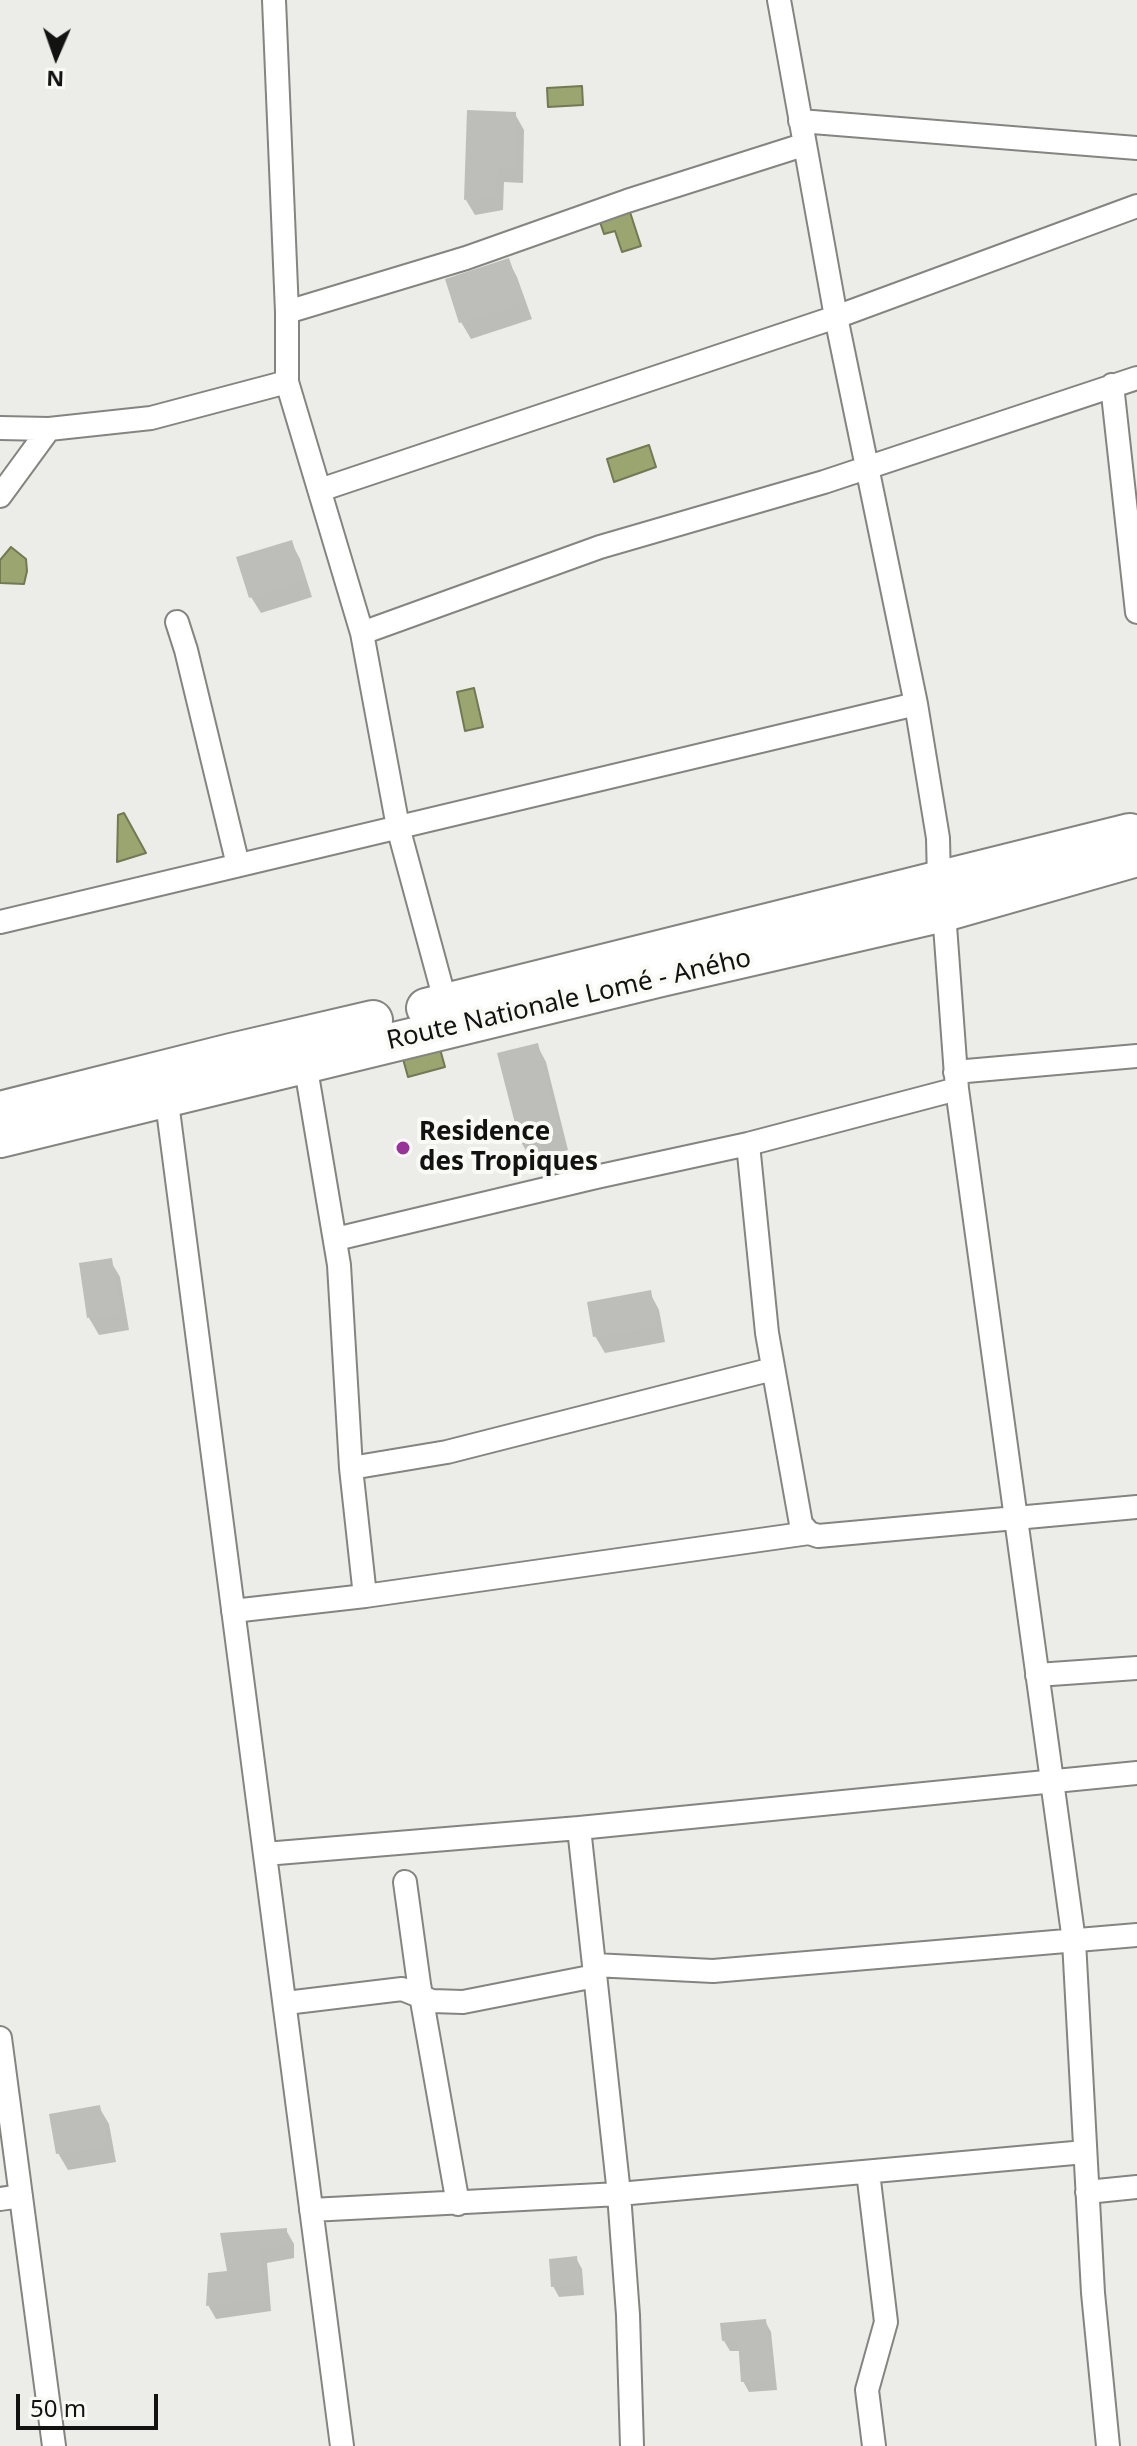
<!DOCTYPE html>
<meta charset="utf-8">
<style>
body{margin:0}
#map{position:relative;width:1137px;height:2446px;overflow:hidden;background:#ecede8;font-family:"Noto Sans",sans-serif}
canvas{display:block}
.north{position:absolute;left:16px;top:16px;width:80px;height:80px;-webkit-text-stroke:6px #f9faf6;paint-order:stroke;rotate:182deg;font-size:22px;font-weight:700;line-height:32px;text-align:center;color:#121311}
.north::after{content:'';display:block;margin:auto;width:28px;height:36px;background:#121311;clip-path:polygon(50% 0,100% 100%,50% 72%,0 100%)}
.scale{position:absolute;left:16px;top:2394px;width:142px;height:36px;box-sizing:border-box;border:4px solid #121311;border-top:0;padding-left:10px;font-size:24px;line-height:28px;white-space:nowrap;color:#121311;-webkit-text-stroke:6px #f9faf6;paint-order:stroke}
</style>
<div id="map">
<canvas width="1137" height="2446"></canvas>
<div class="north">N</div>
<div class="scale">50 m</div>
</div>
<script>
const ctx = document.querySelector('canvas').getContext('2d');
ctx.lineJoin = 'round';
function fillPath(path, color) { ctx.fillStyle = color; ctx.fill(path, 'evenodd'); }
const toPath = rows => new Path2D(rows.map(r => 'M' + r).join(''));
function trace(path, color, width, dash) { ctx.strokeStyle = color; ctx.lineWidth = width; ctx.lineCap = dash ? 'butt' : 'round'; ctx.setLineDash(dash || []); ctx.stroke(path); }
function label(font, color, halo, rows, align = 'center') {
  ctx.font = font + ' "Noto Sans",sans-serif'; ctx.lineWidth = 8; ctx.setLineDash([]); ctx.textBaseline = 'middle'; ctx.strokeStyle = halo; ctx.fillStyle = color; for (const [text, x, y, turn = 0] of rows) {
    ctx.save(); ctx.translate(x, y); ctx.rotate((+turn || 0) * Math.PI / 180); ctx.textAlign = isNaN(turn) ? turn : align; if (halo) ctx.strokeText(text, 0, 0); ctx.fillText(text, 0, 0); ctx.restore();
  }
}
const water = toPath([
 [582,86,583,105,548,107,547,88,582,86],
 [629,209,641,246,622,252,615,231,604,234,599,219,629,209],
 [649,445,656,467,614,482,607,459,649,445],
 [11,547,26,559,27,571,24,584,0,583,0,560,11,547],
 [474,688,483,727,465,731,457,692,474,688],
 [124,813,146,853,117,862,118,815,124,813],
 [440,1049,445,1067,408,1077,403,1059,440,1049]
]);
fillPath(water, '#9ba56f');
trace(water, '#727953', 2);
fillPath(toPath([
 [469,112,515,114,524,130,523,183,504,182,503,210,475,215,466,200],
 [508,260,517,277,532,319,471,339,461,322,447,280],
 [291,542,300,559,312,597,261,613,251,597],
 [537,1045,546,1062,568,1150,531,1159,521,1142],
 [110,1260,120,1277,129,1330,99,1335,89,1318,81,1265],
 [650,1293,659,1310,665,1342,605,1353,595,1336],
 [99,2107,109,2124,116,2162,68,2170,58,2153],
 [286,2230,294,2244,294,2258,267,2263,271,2311,216,2319,208,2305,229,2272,222,2235],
 [576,2258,582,2269,584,2295,559,2297,553,2286],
 [765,2321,771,2332,777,2390,749,2392,743,2381,740,2351,730,2351,724,2341]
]), '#0003');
fillPath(toPath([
 [467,110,516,112,515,168,497,168,495,195,464,200],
 [509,258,524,302,459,323,445,279],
 [292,540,304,580,249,598,236,557],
 [538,1043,560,1133,520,1143,497,1053],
 [112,1258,120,1313,87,1318,79,1263],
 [651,1290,657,1325,593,1337,587,1302],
 [100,2105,107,2145,56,2154,49,2114],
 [287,2228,287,2244,260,2249,264,2297,206,2306,208,2273,227,2271,220,2233],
 [577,2256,579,2284,551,2287,549,2259],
 [766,2319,772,2380,741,2382,738,2340,722,2341,720,2323]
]), '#bdbeba');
const minor = toPath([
 [274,0,287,312,287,382,362,633,398,827,446,1004],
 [779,0,836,317,916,704,938,838,939,881,944,912,957,1089,1074,1941,1093,2293,1108,2446],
 [800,121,1137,148],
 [287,312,466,258,627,201,803,145],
 [1112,385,1137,612],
 [0,428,49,429,151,418,287,382],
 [320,490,836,317,1137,206],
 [0,496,49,429],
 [177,622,186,650,238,865],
 [362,633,600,547,824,482,1137,378],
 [0,922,916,704],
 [305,1063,339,1265,351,1468,365,1596],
 [955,1072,1137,1056],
 [165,1087,342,2446],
 [748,1144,767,1333,801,1524,809,1533],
 [336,1239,596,1177,748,1144,957,1089],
 [351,1468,447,1452,773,1369],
 [233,1611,365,1596,809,1533,818,1536,1137,1507],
 [1037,1675,1137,1668],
 [579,1828,619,2194,628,2315,632,2446],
 [265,1854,579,1828,1137,1773],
 [405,1882,419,1984,458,2204],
 [594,1965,713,1971,1137,1935],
 [286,2003,402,1989,432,2001,463,2002,595,1976],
 [0,2038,54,2446],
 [868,2172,886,2322,867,2390,874,2446],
 [1087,2192,1137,2187],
 [0,2199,21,2196],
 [311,2210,619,2194,1085,2152]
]);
const trunk = toPath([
 [426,1008,1130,833],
 [0,1111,231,1053,373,1020],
 [0,1138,661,977,944,912,1137,857]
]);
trace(minor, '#848581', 26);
trace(trunk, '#848581', 42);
trace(minor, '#fff', 22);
trace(trunk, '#fff', 38);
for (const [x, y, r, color] of [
 [403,1148,8,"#973399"]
]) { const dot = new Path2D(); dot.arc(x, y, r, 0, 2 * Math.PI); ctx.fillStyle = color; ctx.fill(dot); trace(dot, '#f9faf6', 3); }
label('26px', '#121311', '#f9faf6', [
 ["Route Nationale Lomé - Aného",569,1000,-13]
]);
label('bold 26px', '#121311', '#f9faf6', [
 ["Residence",419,1133],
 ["des Tropiques",419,1163]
], 'left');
</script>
